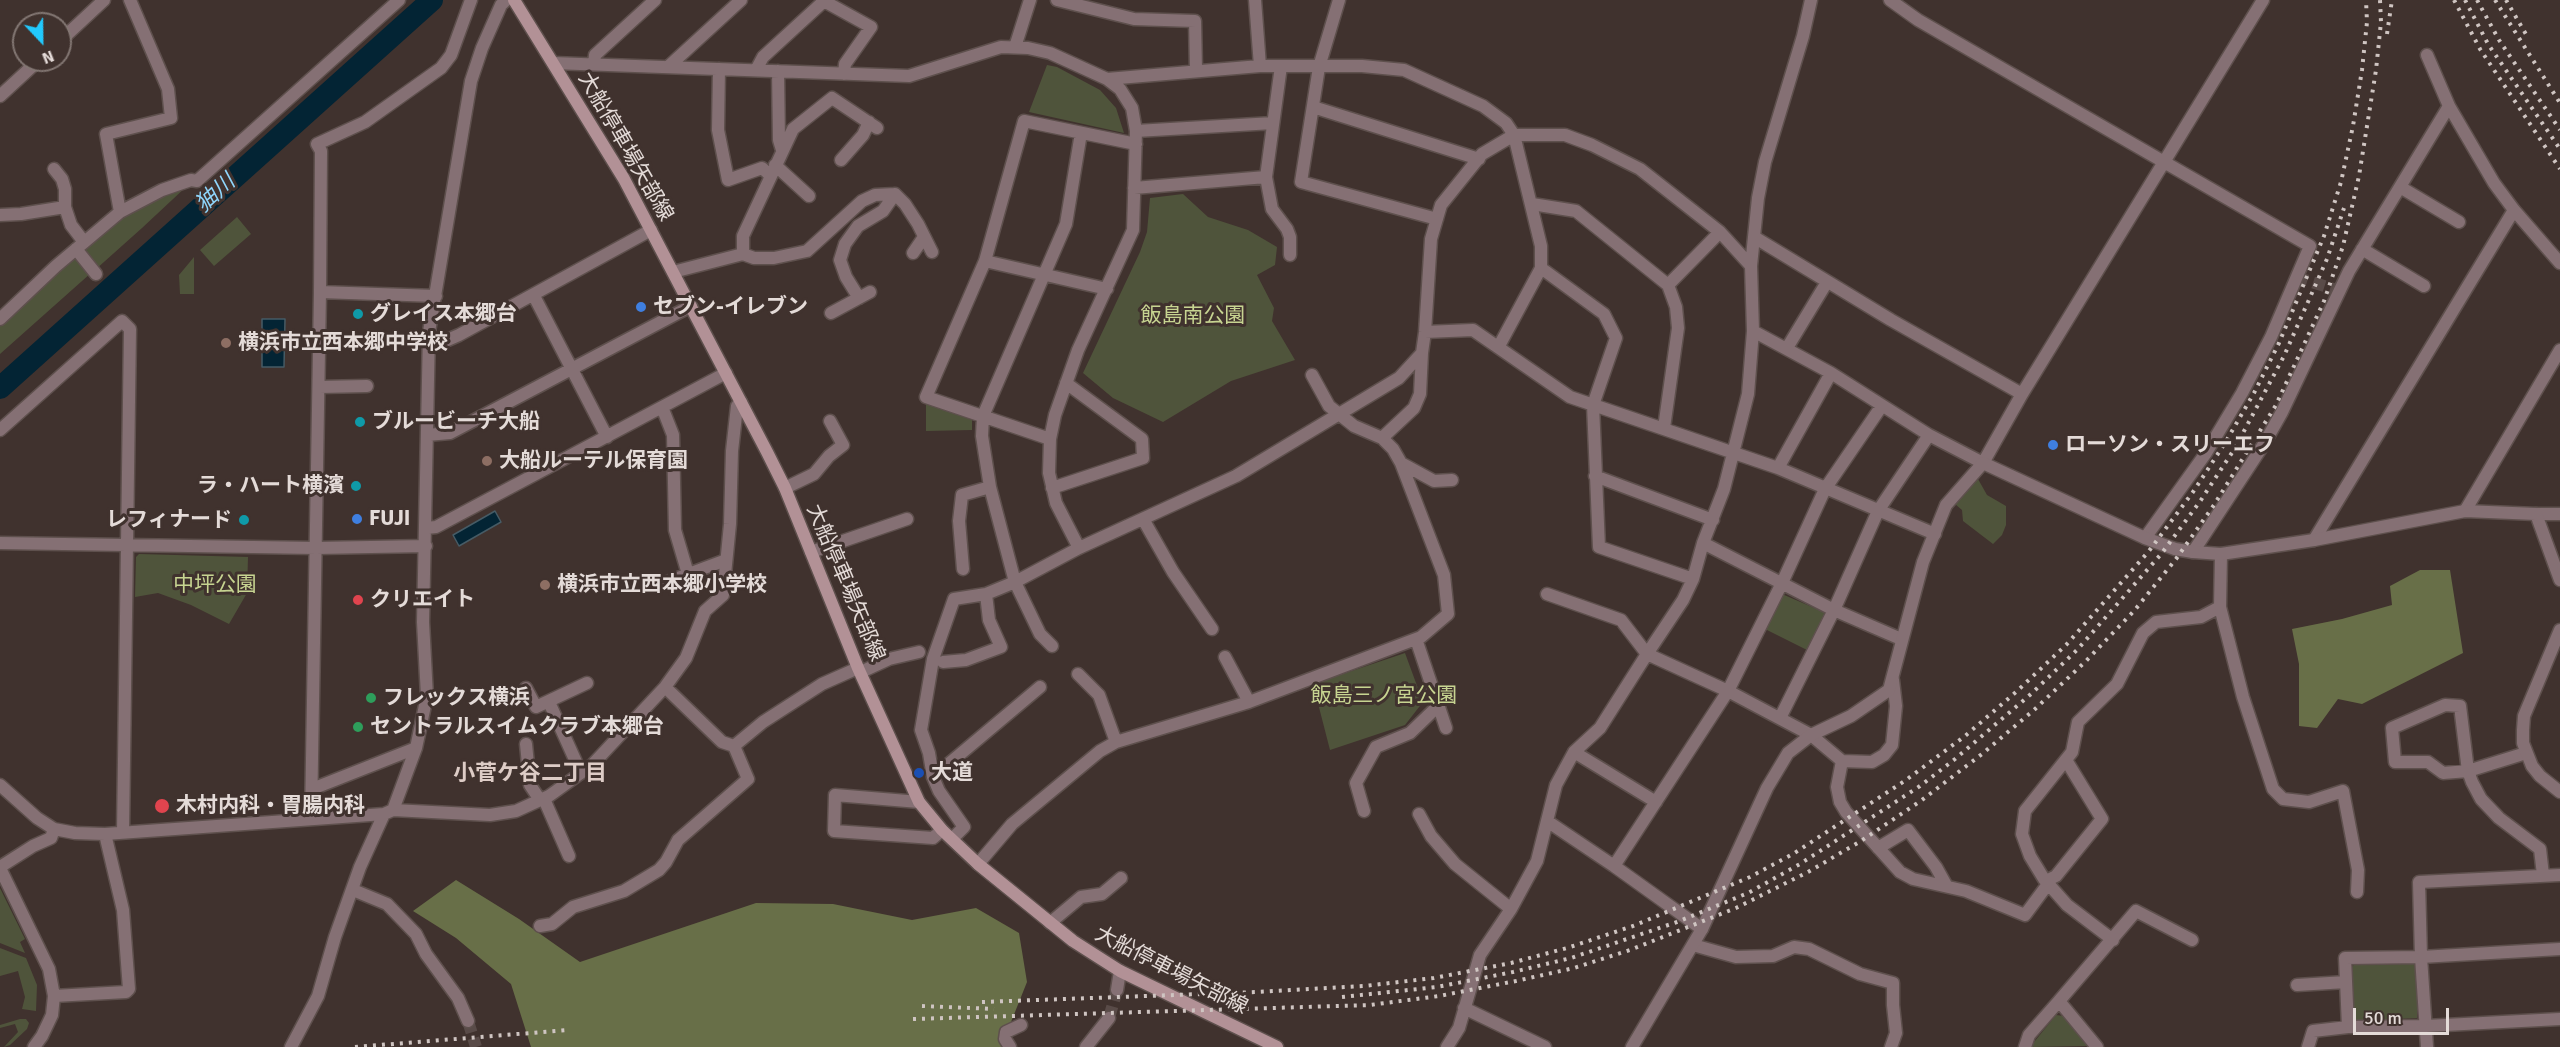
<!DOCTYPE html>
<meta charset="utf-8">
<style>
body{margin:0}
#map{position:relative;width:2560px;height:1047px;overflow:hidden;background:#40322e;font-family:Signika,sans-serif}
canvas{display:block}
.north{position:absolute;left:12px;top:12px;width:60px;height:60px;box-sizing:border-box;background:#40322e;border:2px solid #827672;border-radius:50%;rotate:158deg;font-size:16px;font-weight:700;line-height:24px;text-align:center;color:#e4dbd8}
.north::after{content:'';display:block;margin:auto;width:21px;height:27px;background:#22c9fd;clip-path:polygon(50% 0,100% 100%,50% 72%,0 100%)}
.scale{position:absolute;left:2353px;top:1008px;width:96px;height:27px;box-sizing:border-box;border:3px solid #e4dbd8;border-top:0;padding-left:8px;font-size:18px;line-height:21px;white-space:nowrap;color:#e4dbd8;-webkit-text-stroke:4px #40322e;paint-order:stroke}
</style>
<div id="map">
<canvas width="2560" height="1047"></canvas>
<div class="north">N</div>
<div class="scale">50 m</div>
</div>
<script>
const ctx = document.querySelector('canvas').getContext('2d');
ctx.lineJoin = 'round';
function fillPath(path, color) { ctx.fillStyle = color; ctx.fill(path, 'evenodd'); }
const toPath = rows => new Path2D(rows.map(r => 'M' + r).join(''));
function trace(path, color, width, dash) { ctx.strokeStyle = color; ctx.lineWidth = width; ctx.lineCap = dash ? 'butt' : 'round'; ctx.setLineDash(dash || []); ctx.stroke(path); }
function label(font, color, halo, rows, align = 'center') {
  ctx.font = font + ' Signika,"Noto Sans JP",sans-serif'; ctx.lineWidth = 6; ctx.setLineDash([]); ctx.textBaseline = 'middle'; ctx.strokeStyle = halo; ctx.fillStyle = color; for (const [text, x, y, turn = 0] of rows) {
    ctx.save(); ctx.translate(x, y); ctx.rotate((+turn || 0) * Math.PI / 180); ctx.textAlign = isNaN(turn) ? turn : align; if (halo) ctx.strokeText(text, 0, 0); ctx.fillText(text, 0, 0); ctx.restore();
  }
}
fillPath(toPath([
 [1047,65,1057,67,1100,90,1116,108,1124,133,1029,112],
 [187,186,142,228,95,270,81,250,132,210,164,194],
 [1183,194,1208,217,1248,230,1277,247,1275,265,1257,275,1274,308,1272,321,1295,360,1231,381,1163,422,1113,398,1083,373,1140,252,1147,232,1150,198],
 [237,217,251,234,214,266,200,250],
 [77,255,91,273,0,354,0,326],
 [194,257,194,294,180,294,179,275],
 [926,403,972,420,972,430,926,431],
 [1978,479,1987,495,2006,506,2006,525,2002,535,1993,544,1963,521,1962,510,1955,504],
 [139,554,248,557,247,593,229,624,191,605,158,593,135,597,136,557],
 [1782,594,1826,613,1807,650,1763,628],
 [1405,653,1423,702,1405,725,1330,750,1313,684],
 [0,888,25,939,20,942,25,953,0,943],
 [0,948,26,958,37,985,36,1011,22,1009,25,997,18,971,0,976],
 [2412,962,2417,965,2417,1018,2353,1021,2352,968,2354,964],
 [2056,1015,2064,1016,2088,1046,2030,1047],
 [20,1019,26,1019,29,1023,27,1029,10,1045,4,1047,18,1032,15,1024,0,1028,0,1025]
]), '#4f543b');
fillPath(toPath([
 [2420,570,2450,570,2463,653,2362,704,2338,699,2317,728,2299,726,2299,664,2292,629,2342,619,2392,605,2390,586],
 [456,880,519,919,580,962,756,903,833,904,912,920,976,908,1019,933,1027,982,1001,1047,531,1047,511,984,456,938,413,911]
]), '#686f48');
const water = toPath([
 [262,319,285,319,284,367,262,367,262,319],
 [495,511,501,522,459,546,453,535,495,511]
]);
fillPath(water, '#032434');
trace(water, '#465b65', 1.5);
trace(toPath([
 [0,388,432,0]
]), '#032434', 22);
trace(toPath([
 [2296,277,2340,291],
 [1109,1018,1117,990],
 [468,1021,476,1047]
]), '#594b48', 12, [12, 6]);
const minor = toPath([
 [822,0,871,27,845,64,844,74],
 [1057,0,1134,19,1195,21,1196,70],
 [1255,0,1260,66],
 [1339,0,1319,67,1301,182,1437,219],
 [1811,0,1803,36,1765,162,1758,198,1751,266,1753,331,1748,394,1724,489,1703,543,1693,579,1683,600,1647,654,1728,691,1811,735,1842,761,1872,762,1884,755,1892,745,1896,706,1893,680],
 [1015,47,1030,0],
 [2427,55,2449,106],
 [553,63,909,76,1001,47,1028,48,1050,53,1107,79,1120,89,1132,108,1136,131,1133,230,1078,350,1055,415,1050,439,1049,473,1056,503,1079,548],
 [594,64,595,55,655,0],
 [669,66,741,0],
 [1281,66,1266,177,1272,209,1287,229,1290,237,1290,255],
 [719,69,718,130,728,180,762,168,770,175],
 [756,70,763,57,824,1],
 [778,71,779,140,782,150],
 [1107,79,1260,66,1362,66,1404,70,1483,106,1506,123,1514,135,1541,246,1541,268,1499,346],
 [1313,107,1479,159],
 [1136,131,1273,123],
 [841,160,863,135,869,122],
 [775,165,809,196],
 [54,169,62,179,65,189,65,207,71,225,84,242],
 [2400,187,2459,222],
 [1134,188,1266,177],
 [1532,204,1576,211,1668,285,1676,307,1678,328,1664,428],
 [120,212,162,190,191,180,197,181,399,0],
 [0,215,21,214,65,207],
 [1754,237,1891,320,2022,394],
 [76,249,96,274],
 [2362,249,2424,286],
 [913,253,924,237],
 [743,254,743,236,793,129,832,98,877,128],
 [985,261,1107,289],
 [1541,268,1604,314,1616,338,1593,405,1599,547,1693,579],
 [673,272,743,254,754,258,774,258,807,251,862,201,875,195,895,194,905,204,918,224,932,252],
 [1668,285,1720,232],
 [320,292,436,296],
 [534,296,607,437],
 [859,298,846,277,840,260,845,244,858,226,883,211,895,194],
 [831,313,870,292],
 [0,319,56,266,120,212,106,134,171,118,168,89,130,0],
 [1753,331,1831,373,1929,435,1983,463,2022,394,2164,162,1918,20,1890,0],
 [1425,332,1473,330,1570,397,1778,468,1935,534],
 [429,345,436,345,459,335,651,230],
 [1787,348,1827,282],
 [319,387,367,386],
 [662,407,673,435,675,530,688,574],
 [0,430,122,321,130,329,123,832],
 [427,435,450,433,691,306],
 [1382,438,1414,408,1420,394,1422,353],
 [1050,439,926,397,985,261,1024,121,1136,144],
 [1401,463,1434,481,1452,480],
 [1778,468,1831,373],
 [1595,476,1713,520],
 [785,488,814,474,829,456,843,445,830,421],
 [1052,488,1143,458,1142,439,1066,383],
 [2465,511,2560,350],
 [2536,514,2560,514],
 [1143,519,1173,572,1212,629],
 [426,528,436,527,726,373],
 [2145,538,2206,453,2242,393,2271,337,2310,246,2164,162,2263,0],
 [2314,540,2514,210],
 [0,543,316,548,426,546],
 [1703,543,1834,610,1901,639],
 [811,552,907,519],
 [2193,552,2264,444,2282,412,2349,271,2449,106,2494,183,2514,210,2560,263],
 [963,569,959,521,962,495,990,487],
 [659,585,726,560],
 [1547,594,1621,620,1647,654,1600,728,1574,752,1556,785,1547,821],
 [2220,607,2243,697,2273,789,2283,799,2309,802,2343,791,2358,870,2357,892],
 [1416,639,1446,728],
 [1052,646,1040,634,1015,582,990,487,982,436,983,416,1066,224,1081,133],
 [1225,657,1249,702],
 [943,662,966,660,1001,647,989,620,986,594],
 [861,672,889,659,919,652],
 [1078,674,1099,695,1116,742],
 [665,687,722,742,734,746,763,722,822,684,858,668],
 [526,688,536,707,587,683],
 [549,702,581,773],
 [1780,718,1834,610,1878,511,1929,435],
 [526,744,530,785,540,800],
 [1574,752,1656,802],
 [2526,753,2468,771,2443,773,2428,762,2395,762,2392,728,2445,705,2460,706,2468,771,2472,782,2481,799,2499,818,2540,849,2543,875],
 [1842,761,1837,787,1840,802,1846,812,1900,872,1913,879,1966,891,2025,915,2048,884],
 [933,777,1040,687],
 [0,785,37,818,54,829,75,833,105,834,384,814,393,810,490,815,516,811,549,796,592,765,665,687,686,658,705,611,723,595,730,524,732,451,737,406,741,402],
 [312,789,416,748],
 [544,799,569,856],
 [919,802,835,795,834,831,933,838,942,830],
 [393,810,416,748,427,696,423,622,429,332,471,81,482,48,501,5,506,0],
 [1364,811,1356,783,1376,747,1410,733,1438,706],
 [1419,814,1431,836,1455,864,1511,909],
 [311,818,320,292,321,151,317,144,365,122,441,68,451,55,471,0],
 [952,839,964,827,939,791,933,777,929,753,921,730,933,659,954,599,986,594,1015,582,1079,548,1236,476,1399,378,1422,353,1425,332,1431,239,1441,205,1482,154,1514,135,1565,135,1592,145,1640,169,1720,232,1751,266],
 [1878,848,1908,830,1936,867,1946,885],
 [978,864,1012,824,1100,751,1116,742,1249,702,1421,637,1448,614,1444,575,1401,463,1393,449,1382,438,1354,426,1329,406,1312,375],
 [1614,866,1702,929],
 [0,867,33,846,51,838,54,829],
 [0,868,49,969,54,996],
 [2046,881,2056,876,2102,819,2066,760],
 [353,890,387,904,416,934,426,954,458,998,468,1021],
 [1050,923,1081,897,1102,894,1121,878],
 [540,926,552,924,573,907,624,891,659,870,666,862,678,840,748,779,734,746],
 [2113,940,2067,905,2044,879,2030,856,2022,834,2025,811,2072,752,2078,722,2117,684,2143,633,2156,622,2201,617,2220,607,2221,554],
 [1693,945,1736,957,1773,956,1794,947,1809,949,1860,974,1893,983,1893,1005,1896,1033,1891,1047],
 [2297,985,2346,982],
 [1117,990,1120,971],
 [1464,1008,1545,1047],
 [2348,1027,2345,958,2421,957,2560,949],
 [34,1047,42,1036,52,1015,54,996,126,992,129,989,123,910,105,834],
 [291,1047,318,996,335,937,360,867,384,814],
 [1010,1047,1005,1039,1006,1032,1021,1025],
 [1086,1047,1109,1018],
 [1447,1047,1459,1028,1480,955,1511,909,1537,861,1547,821,1614,866,1728,691,1782,583,1825,489,1881,407],
 [2025,1047,2029,1035,2059,1001],
 [2097,1047,2059,1001,2136,911,2192,940],
 [2308,1047,2313,1031,2348,1027,2426,1026,2560,1019],
 [2427,1047,2421,957,2419,882,2560,875]
]);
const tertiary = toPath([
 [60,41,104,0],
 [0,96,39,60],
 [2560,630,2524,716,2523,730,2523,743,2532,766,2540,776,2560,792],
 [1632,1047,1702,929,1767,788,1788,753,1811,735,1851,716,1889,690,1923,562,1946,505,1983,463,2145,538,2175,549,2193,552,2221,554,2314,540,2465,511,2536,514,2560,580]
]);
const secondary = toPath([
 [514,0,624,179,767,452,785,488,858,668,919,802,942,830,978,864,1073,941,1120,971,1277,1047]
]);
trace(minor, '#5e504d', 15);
trace(tertiary, '#5e504d', 15);
trace(secondary, '#5e504d', 15);
trace(minor, '#857074', 12);
trace(tertiary, '#857074', 12);
trace(secondary, '#b29196', 12);
trace(toPath([
 [2454,0,2480,49,2560,169],
 [2465,0,2488,44,2560,149],
 [2477,0,2499,40,2560,130],
 [2495,0,2560,103],
 [2506,0,2527,36],
 [2387,34,2392,0],
 [1342,997,1437,987,1513,972,1571,958,1677,922,1748,893,1800,864,1920,786,1955,759,2031,694,2077,650,2162,553,2201,500,2235,448,2284,356,2327,259,2344,208],
 [982,1002,1257,992,1364,986,1434,978,1511,963,1567,948,1633,926,1750,877,1793,854,1906,780,1965,736,2016,692,2067,644,2149,551,2193,492,2225,443,2254,393,2279,343,2324,236,2341,182,2353,126,2362,70,2367,22,2366,0],
 [922,1006,994,1009],
 [913,1019,1370,1005,1439,996,1516,981,1574,968,1630,950,1736,908,1808,872,1861,841,1922,800,1982,754,2034,710,2086,661,2134,611,2176,559,2214,505,2276,405,2324,301,2343,246,2359,176,2376,70,2381,22,2380,0],
 [355,1047,568,1030]
]), '#cfc5c2', 4, [3, 6]);
for (const [x, y, r, color] of [
 [641,307,6,"#3f7fe0"],
 [358,314,6,"#0f9aa8"],
 [226,343,6,"#8d6e63"],
 [360,422,6,"#0f9aa8"],
 [2053,445,6,"#3f7fe0"],
 [487,461,6,"#8d6e63"],
 [356,486,6,"#0f9aa8"],
 [357,519,6,"#3f7fe0"],
 [244,520,6,"#0f9aa8"],
 [545,585,6,"#8d6e63"],
 [358,600,6,"#e0444e"],
 [371,698,6,"#2e9e5b"],
 [358,727,6,"#2e9e5b"],
 [919,773,6,"#1a4fb4"],
 [162,806,8,"#e0444e"]
]) { const dot = new Path2D(); dot.arc(x, y, r, 0, 2 * Math.PI); ctx.fillStyle = color; ctx.fill(dot); trace(dot, '#40322e', 2); }
label('21px', '#e4dbd8', '#40322e', [
 ["大船停車場矢部線",625,147,60],
 ["大船停車場矢部線",845,583,67],
 ["大船停車場矢部線",1171,971,27]
]);
label('bold 21px', '#e4dbd8', '#40322e', [
 ["セブン-イレブン",653,307],
 ["グレイス本郷台",370,314],
 ["横浜市立西本郷中学校",238,343],
 ["ブルービーチ大船",372,422],
 ["ローソン・スリーエフ",2065,445],
 ["大船ルーテル保育園",499,461],
 ["ラ・ハート横濱",344,486,"right"],
 ["FUJI",369,519],
 ["レフィナード",232,520,"right"],
 ["横浜市立西本郷小学校",557,585],
 ["クリエイト",370,600],
 ["フレックス横浜",383,698],
 ["セントラルスイムクラブ本郷台",370,727],
 ["大道",931,773],
 ["木村内科・胃腸内科",176,806]
], 'left');
label('21px', '#c7d491', '#40322e', [
 ["飯島南公園",1193,316],
 ["中坪公園",215,585],
 ["飯島三ノ宮公園",1384,696]
]);
label('italic 22px', '#8fd6fc', '#40322e', [
 ["㹨川",216,194,-42]
]);
label('bold 22px', '#ddccc6', '#40322e', [
 ["小菅ケ谷二丁目",530,774]
]);
</script>
